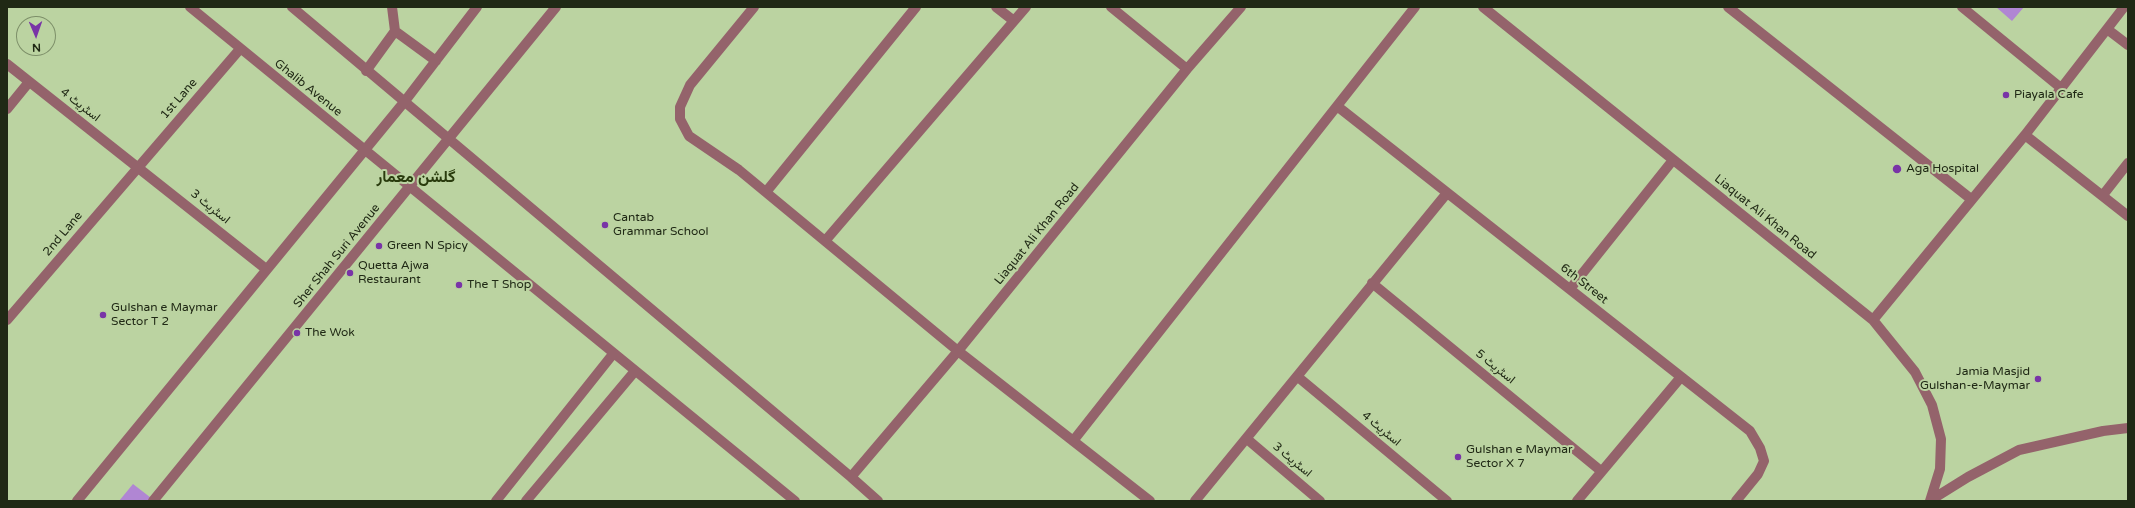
<!DOCTYPE html>
<meta charset="utf-8">
<style>
body{margin:0}
#map{position:relative;width:2135px;height:508px;overflow:hidden;background:#bbd3a1;font-family:"Varela Round",sans-serif}
canvas{display:block}
.frame{position:absolute;inset:0;border:8px solid #202915;pointer-events:none}
.north{position:absolute;left:16px;top:16px;width:40px;height:40px;box-sizing:border-box;background:#bbd3a1;border:1px solid #7d8f69;border-radius:50%;rotate:178deg;font-size:11px;font-weight:700;line-height:16px;text-align:center;color:#202915}
.north::after{content:'';display:block;margin:auto;width:14px;height:18px;background:#7934a7;clip-path:polygon(50% 0,100% 100%,50% 72%,0 100%)}
</style>
<div id="map">
<canvas width="2135" height="508"></canvas>
<div class="frame"></div>
<div class="north">N</div>
</div>
<script>
const ctx = document.querySelector('canvas').getContext('2d');
ctx.lineJoin = 'round';
function fillPath(path, color) { ctx.fillStyle = color; ctx.fill(path, 'evenodd'); }
const toPath = rows => new Path2D(rows.map(r => 'M' + r).join(''));
function trace(path, color, width, dash) { ctx.strokeStyle = color; ctx.lineWidth = width; ctx.lineCap = dash ? 'butt' : 'round'; ctx.setLineDash(dash || []); ctx.stroke(path); }
function label(font, color, halo, rows, align = 'center') {
  ctx.font = font + ' "Varela Round",Vazirmatn,sans-serif'; ctx.lineWidth = 4; ctx.setLineDash([]); ctx.textBaseline = 'middle'; ctx.strokeStyle = halo; ctx.fillStyle = color; for (const [text, x, y, turn = 0] of rows) {
    ctx.save(); ctx.translate(x, y); ctx.rotate((+turn || 0) * Math.PI / 180); ctx.textAlign = isNaN(turn) ? turn : align; if (halo) ctx.strokeText(text, 0, 0); ctx.fillText(text, 0, 0); ctx.restore();
  }
}
fillPath(toPath([
 [1996,7,2024,7,2012,21],
 [133,484,155,501,119,501]
]), '#b086d3');
trace(toPath([
 [190,7,795,501],
 [292,7,851,477,878,501],
 [754,7,690,85,680,107,680,119,689,136,739,170,958,351,1150,501],
 [996,7,1014,21],
 [1111,7,1187,69],
 [1483,7,1873,320,1915,372,1932,405,1941,439,1940,469,1930,501],
 [1728,7,1971,199],
 [1962,7,2061,88],
 [2107,29,2128,45],
 [395,31,436,61],
 [7,64,266,269],
 [366,71,395,31,392,7],
 [1337,106,1750,431,1760,448,1764,461,1758,474,1736,501],
 [7,109,29,82],
 [2025,135,2128,216],
 [766,192,916,7],
 [2103,195,2128,163],
 [825,241,1026,7],
 [1372,283,1601,471],
 [1570,289,1673,160],
 [7,320,240,49],
 [1873,320,2025,135,2124,7],
 [1298,377,1447,501],
 [1247,439,1320,501],
 [1073,441,1415,7],
 [851,477,958,351,1187,69,1241,7],
 [1931,500,1968,477,2019,450,2103,431,2128,428],
 [77,501,405,101,477,7],
 [153,501,556,7],
 [496,501,613,354],
 [526,501,635,371],
 [1195,501,1447,193],
 [1577,501,1681,377]
]), '#94636b', 10);
for (const [x, y, r, color] of [
 [2006,95,4,"#7934a7"],
 [1897,169,5,"#7934a7"],
 [605,225,4,"#7934a7"],
 [379,246,4,"#7934a7"],
 [350,273,4,"#7934a7"],
 [459,285,4,"#7934a7"],
 [103,315,4,"#7934a7"],
 [297,333,4,"#7934a7"],
 [2038,379,4,"#7934a7"],
 [1458,457,4,"#7934a7"]
]) { const dot = new Path2D(); dot.arc(x, y, r, 0, 2 * Math.PI); ctx.fillStyle = color; ctx.fill(dot); trace(dot, '#bbd3a1', 1.5); }
label('12px', '#202915', '#bbd3a1', [
 ["Ghalib Avenue",308,88,39],
 ["1st Lane",179,99,-49],
 ["اسٹریٹ 4",80,105,38],
 ["اسٹریٹ 3",210,207,39],
 ["Liaquat Ali Khan Road",1765,217,39],
 ["2nd Lane",63,234,-50],
 ["Liaquat Ali Khan Road",1037,234,-51],
 ["Sher Shah Suri Avenue",337,256,-51],
 ["6th Street",1584,284,38],
 ["اسٹریٹ 5",1495,367,39],
 ["اسٹریٹ 4",1381,429,40],
 ["اسٹریٹ 3",1292,460,40]
]);
label('12px', '#202915', '#bbd3a1', [
 ["Piayala Cafe",2014,95],
 ["Aga Hospital",1906,169],
 ["Cantab",613,218],
 ["Grammar School",613,232],
 ["Green N Spicy",387,246],
 ["Quetta Ajwa",358,266],
 ["Restaurant",358,280],
 ["The T Shop",467,285],
 ["Gulshan e Maymar",111,308],
 ["Sector T 2",111,322],
 ["The Wok",305,333],
 ["Jamia Masjid",2030,372,"right"],
 ["Gulshan-e-Maymar",2030,386,"right"],
 ["Gulshan e Maymar",1466,450],
 ["Sector X 7",1466,464]
], 'left');
label('bold 16px', '#293b0d', '#bbd3a1', [
 ["گلشن معمار",416,178]
]);
</script>
